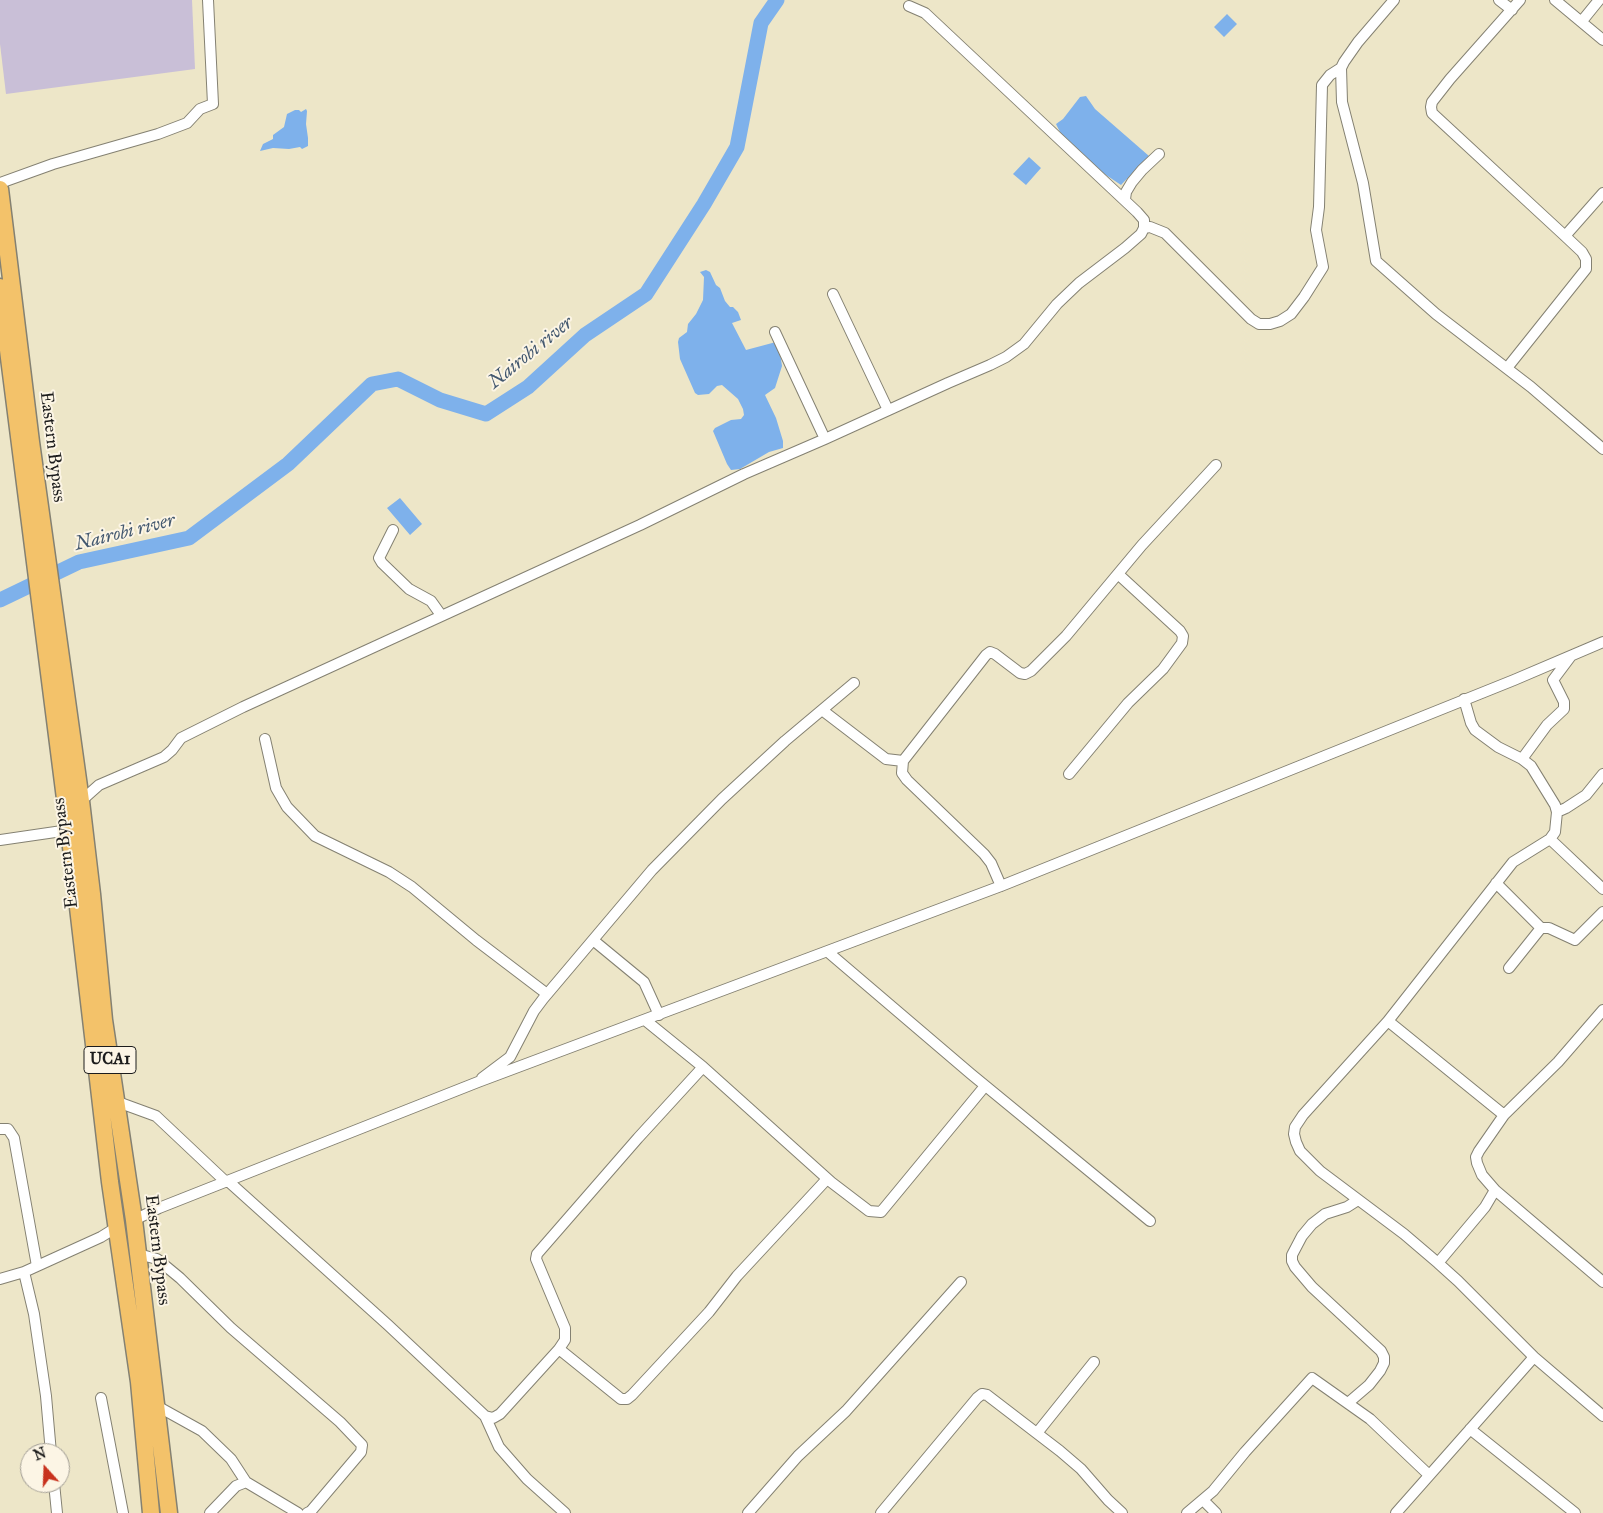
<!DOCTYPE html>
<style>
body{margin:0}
#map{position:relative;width:1603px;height:1513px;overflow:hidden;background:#ede6c8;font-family:"IM FELL Great Primer",serif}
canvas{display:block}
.north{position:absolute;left:20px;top:1443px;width:50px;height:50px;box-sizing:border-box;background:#fcf5e5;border:1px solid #a29e95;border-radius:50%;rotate:340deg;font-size:14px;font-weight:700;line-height:20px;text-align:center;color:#1c1c1c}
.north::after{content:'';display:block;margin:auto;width:18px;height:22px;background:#c8321e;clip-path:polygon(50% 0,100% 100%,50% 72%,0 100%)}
</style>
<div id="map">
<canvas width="1603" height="1513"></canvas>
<div class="north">N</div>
</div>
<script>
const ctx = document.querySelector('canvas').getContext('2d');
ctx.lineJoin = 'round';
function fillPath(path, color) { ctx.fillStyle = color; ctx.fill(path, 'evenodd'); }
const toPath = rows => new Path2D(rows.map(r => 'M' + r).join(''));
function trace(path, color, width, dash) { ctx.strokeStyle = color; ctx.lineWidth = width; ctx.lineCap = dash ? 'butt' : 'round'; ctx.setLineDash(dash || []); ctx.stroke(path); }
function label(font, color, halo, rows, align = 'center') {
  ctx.font = font + ' "IM FELL Great Primer",serif'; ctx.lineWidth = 4; ctx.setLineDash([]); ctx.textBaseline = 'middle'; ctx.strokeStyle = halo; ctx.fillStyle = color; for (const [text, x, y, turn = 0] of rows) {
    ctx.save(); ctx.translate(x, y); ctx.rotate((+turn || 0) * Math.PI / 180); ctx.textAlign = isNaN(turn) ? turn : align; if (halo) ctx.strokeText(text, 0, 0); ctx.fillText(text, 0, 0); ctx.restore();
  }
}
fillPath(toPath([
 [0,0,192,0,195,69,6,94,0,44]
]), '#c9bfd7');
fillPath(toPath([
 [1227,14,1237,24,1224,37,1214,27],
 [1086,96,1095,109,1149,156,1121,185,1094,167,1061,134,1056,124,1063,119,1080,97],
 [306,109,307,111,306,124,308,138,308,146,302,149,300,147,289,149,273,148,260,151,263,144,273,139,273,135,284,127,287,114,295,110,299,110,301,112],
 [1029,157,1041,168,1026,185,1013,174],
 [706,270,710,272,716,285,720,288,725,301,730,307,733,307,738,312,741,320,732,323,746,350,776,342,779,346,782,366,775,388,765,395,776,418,783,441,783,448,769,452,740,469,731,470,727,464,713,431,715,428,731,420,741,419,744,415,743,409,738,399,722,385,717,386,709,394,698,395,695,393,680,359,678,342,679,338,687,332,688,324,696,314,703,300,704,277,700,272],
 [400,498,422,524,410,535,387,508]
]), '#7eb1eb');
trace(toPath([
 [0,600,79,562,189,538,288,464,372,384,398,379,440,400,486,414,528,387,585,335,646,294,704,204,737,147,761,23,777,0]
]), '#7eb1eb', 15);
const street = toPath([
 [1394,0,1358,42,1344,62,1341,68,1342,102,1363,183,1376,261,1436,314,1531,387,1603,449],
 [1499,0,1512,10],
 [1555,0,1603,40],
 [1582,21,1599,0],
 [0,183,53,164,158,134,187,123,200,109,213,104,208,0],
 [1125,199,1126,192,1132,182,1142,170,1159,154],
 [1144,228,1150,227,1165,233,1251,319,1259,324,1270,324,1280,321,1291,314,1304,297,1323,267,1316,230,1319,207,1322,85,1330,75,1341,68],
 [1565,236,1603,193],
 [833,294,888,410],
 [775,332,825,439],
 [1507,368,1586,269,1586,259,1582,252,1565,236,1432,113,1431,107,1432,102,1450,79,1520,0],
 [393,530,379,558,382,563,409,589,431,601,441,615],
 [1464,699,1471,723,1475,730,1498,747,1522,759,1531,766,1555,805,1557,812,1555,832,1550,839,1513,862,1388,1021,1504,1115],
 [822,710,886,759,903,761],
 [265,739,276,788,287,807,315,836,389,872,412,887,476,940,547,994],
 [1522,759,1547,725,1564,709,1564,702,1553,680,1571,656],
 [1069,774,1128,703,1163,669,1182,643,1183,636,1180,631,1118,574],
 [81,801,99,785,164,757,172,750,181,738,243,707,640,525,744,474,825,439,948,383,990,365,1006,357,1024,344,1057,304,1079,283,1125,248,1141,234,1144,228,1144,220,1137,212,925,13,909,6],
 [1557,812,1566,808,1586,795,1603,774],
 [1550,839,1603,889],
 [0,840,69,830],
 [1496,883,1541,928],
 [1001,886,991,863,984,854,907,780,902,773,903,761,986,655,990,652,995,654,1020,673,1025,674,1031,671,1066,636,1142,545,1216,465],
 [593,940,644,982,659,1015],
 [828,952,971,1074,1150,1221],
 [1509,968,1541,928,1549,928,1575,940,1603,912],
 [645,1020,703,1067,831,1182,869,1211,881,1212,985,1086],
 [1388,1021,1303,1115,1295,1127,1294,1134,1296,1142,1300,1151,1320,1171,1404,1234,1438,1263,1458,1281,1534,1357,1603,1416],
 [482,1078,510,1057,534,1011,543,999,652,870,722,799,785,741,854,683],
 [115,1101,156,1116,226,1182],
 [0,1129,8,1129,14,1138,37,1266],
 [228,1181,388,1325,485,1416,493,1418,500,1414,559,1349,565,1340,565,1328,536,1259,537,1254,638,1138,703,1067],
 [1495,1190,1603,1282],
 [134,1220,159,1208,478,1082,1001,886,1514,680,1603,642],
 [138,1254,157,1259,180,1278,231,1328,340,1422,362,1445,361,1452,311,1511,307,1513],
 [1438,1263,1485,1207,1495,1190,1482,1175,1477,1163,1476,1157,1479,1151,1504,1115,1558,1062,1603,1010],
 [24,1272,34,1314,46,1396,51,1453],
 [0,1279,24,1272,101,1237,117,1227],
 [559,1349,621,1399,627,1399,632,1395,709,1312,737,1276,827,1179],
 [101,1398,123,1513],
 [1348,1403,1369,1385,1380,1371,1384,1363,1384,1357,1381,1351,1312,1287,1295,1267,1292,1261,1292,1255,1302,1236,1312,1224,1325,1214,1347,1207,1358,1200],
 [157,1406,202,1431,231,1459,246,1482],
 [485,1416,499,1447,527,1479,565,1513],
 [1470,1429,1575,1513],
 [1037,1433,1094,1362],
 [54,1483,57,1513],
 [1203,1500,1216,1513],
 [210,1513,236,1486,246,1482,298,1513],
 [748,1513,798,1456,846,1411,961,1282],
 [881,1513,977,1398,982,1394,987,1395,1060,1451,1081,1469,1108,1500,1122,1513],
 [1187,1513,1213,1491,1245,1452,1312,1378,1370,1419,1429,1475],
 [1396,1513,1534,1357]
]);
const primary = toPath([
 [0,189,31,442,81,801,92,894,104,1020,134,1220,169,1513],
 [0,287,69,830,110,1182,139,1382,151,1513]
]);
trace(street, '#848172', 12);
trace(primary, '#848172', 19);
trace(street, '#fff', 10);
trace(primary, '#f3c26a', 16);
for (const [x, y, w] of [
 [110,1060,52]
]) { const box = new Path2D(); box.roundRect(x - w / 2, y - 13.5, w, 27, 4); ctx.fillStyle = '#fcf5e5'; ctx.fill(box); trace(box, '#1c1c1c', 1); }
label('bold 16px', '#1c1c1c', null, [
 ["UCA1",110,1060]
]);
label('18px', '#1c1c1c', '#fcf5e5', [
 ["Eastern Bypass",52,447,83],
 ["Eastern Bypass",66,853,-97],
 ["Eastern Bypass",157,1250,83]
]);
label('italic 19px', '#43586f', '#fcf5e5', [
 ["Nairobi river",531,353,-39],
 ["Nairobi river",125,533,-14]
]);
</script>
